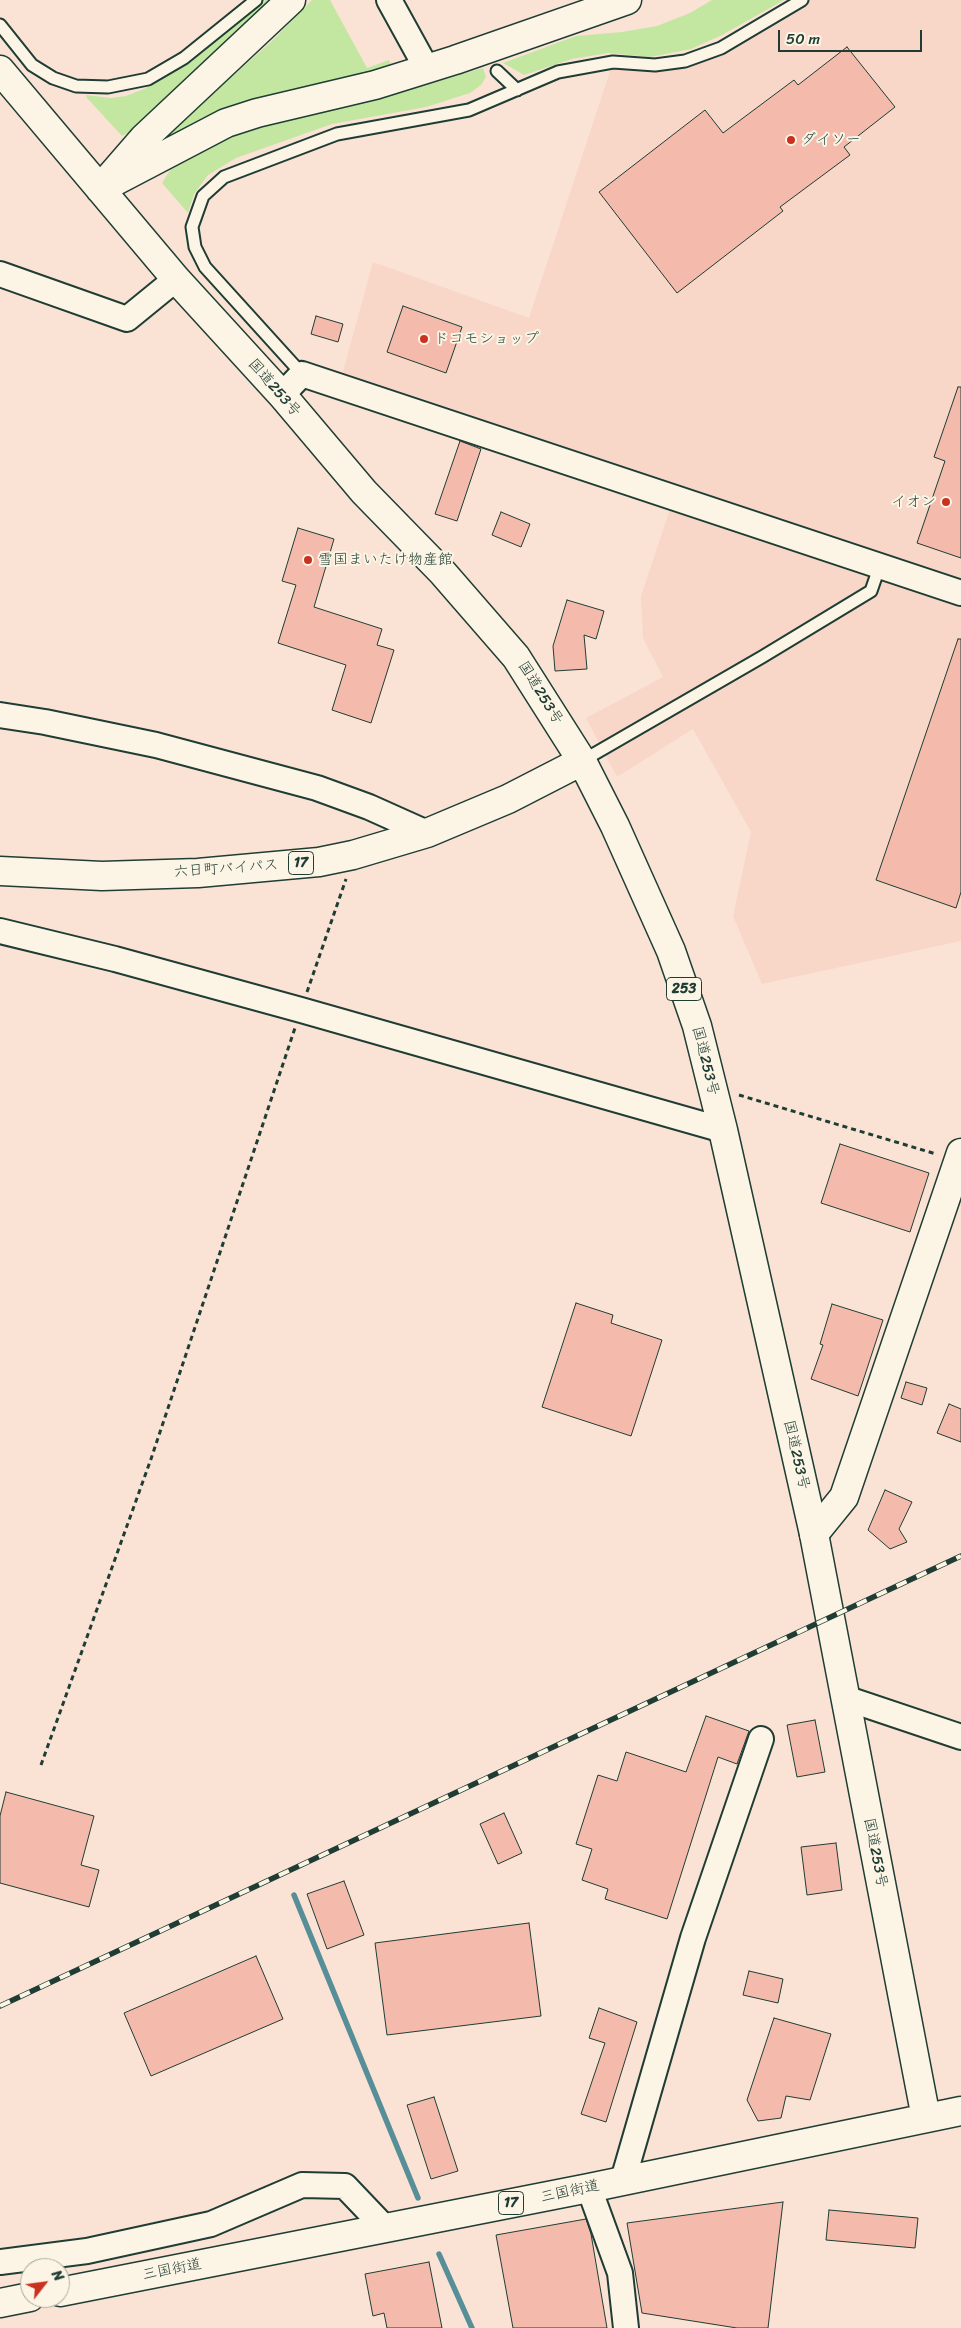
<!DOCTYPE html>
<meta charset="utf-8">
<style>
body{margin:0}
#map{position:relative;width:961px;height:2328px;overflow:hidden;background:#fae3d4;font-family:Sriracha,sans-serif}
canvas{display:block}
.north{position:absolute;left:20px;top:2258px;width:50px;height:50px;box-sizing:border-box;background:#fcf5e5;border:1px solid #a4ab9e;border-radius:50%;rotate:60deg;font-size:14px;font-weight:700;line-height:20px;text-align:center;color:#1f3d34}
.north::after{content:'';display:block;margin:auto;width:18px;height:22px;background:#c8321e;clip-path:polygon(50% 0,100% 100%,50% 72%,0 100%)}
.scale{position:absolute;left:778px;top:30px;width:144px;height:22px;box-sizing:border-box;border:2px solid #1f3d34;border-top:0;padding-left:6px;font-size:15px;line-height:18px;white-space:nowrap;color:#1f3d34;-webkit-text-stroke:4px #fcf5e5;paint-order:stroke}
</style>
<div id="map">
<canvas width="961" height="2328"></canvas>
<div class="north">N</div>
<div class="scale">50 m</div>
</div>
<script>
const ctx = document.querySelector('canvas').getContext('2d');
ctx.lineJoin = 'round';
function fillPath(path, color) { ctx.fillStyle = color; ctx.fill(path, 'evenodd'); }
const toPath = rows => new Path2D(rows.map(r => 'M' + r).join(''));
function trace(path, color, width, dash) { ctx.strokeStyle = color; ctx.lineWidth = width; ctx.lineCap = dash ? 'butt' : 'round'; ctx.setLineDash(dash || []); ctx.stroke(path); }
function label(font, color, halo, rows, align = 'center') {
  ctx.font = font + ' Sriracha,"Klee One",sans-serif'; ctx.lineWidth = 4; ctx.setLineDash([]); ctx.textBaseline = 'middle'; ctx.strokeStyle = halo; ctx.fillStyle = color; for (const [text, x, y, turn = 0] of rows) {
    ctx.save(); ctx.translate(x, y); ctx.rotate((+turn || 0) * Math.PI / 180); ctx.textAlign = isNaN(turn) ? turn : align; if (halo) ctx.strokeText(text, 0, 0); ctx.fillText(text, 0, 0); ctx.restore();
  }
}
fillPath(toPath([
 [802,0,961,0,961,941,762,984,733,916,751,832,693,729,617,777,586,718,663,677,643,638,641,596,670,509,339,386,373,262,529,318,613,62,685,61]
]), '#f8d7c8');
fillPath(toPath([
 [265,0,277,0,130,132,122,136,87,98,86,95,111,98,126,96,144,89,192,59,245,18],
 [312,0,330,0,367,68,389,60,393,70,157,147,155,145,272,41],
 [712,0,784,0,722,35,691,49,650,57,608,53,572,59,524,75,503,63,576,36,622,32,657,26,690,13],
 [483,68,486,77,481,85,470,93,426,107,332,124,236,158,208,175,194,194,188,213,162,183,170,170,185,159,234,134,270,123,391,95]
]), '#c3e7a1');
trace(toPath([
 [294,1895,418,2198],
 [439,2254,472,2328]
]), '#568f98', 5.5);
const building = toPath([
 [847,47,895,107,844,147,850,155,780,207,783,211,677,293,599,192,705,110,723,133,794,80,798,85,847,47],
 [403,306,462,327,446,373,387,352,403,306],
 [316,316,343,324,338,342,311,334,316,316],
 [958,387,961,387,961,558,917,543,945,461,934,457,958,387],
 [460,441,481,449,457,521,435,514,460,441],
 [501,512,530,524,521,547,492,535,501,512],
 [298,528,334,539,314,607,382,629,377,645,394,650,371,723,332,710,346,665,278,643,296,585,282,581,298,528],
 [567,600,604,611,596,639,584,635,587,669,555,671,553,646,567,600],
 [958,639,961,639,961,892,956,908,876,880,958,639],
 [840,1144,929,1173,910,1232,821,1203,840,1144],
 [576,1303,613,1315,611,1323,662,1340,631,1436,542,1407,576,1303],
 [832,1304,883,1320,858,1396,811,1379,823,1345,820,1344,832,1304],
 [906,1382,927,1388,922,1405,901,1398,906,1382],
 [949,1404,961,1409,961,1442,937,1433,949,1404],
 [885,1490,912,1502,899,1529,907,1542,890,1549,868,1530,885,1490],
 [706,1716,749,1731,737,1764,718,1757,667,1919,605,1899,608,1889,582,1880,592,1849,576,1844,598,1775,617,1781,626,1752,686,1772,706,1716],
 [815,1720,825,1772,797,1777,787,1725,815,1720],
 [6,1792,94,1816,81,1865,99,1870,89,1907,0,1883,0,1816,6,1792],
 [504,1813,522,1853,498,1864,480,1824,504,1813],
 [836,1843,842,1890,807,1895,801,1847,836,1843],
 [344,1881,364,1935,327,1949,307,1894,344,1881],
 [529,1923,541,2016,387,2035,375,1943,529,1923],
 [256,1956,283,2019,151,2076,124,2013,256,1956],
 [749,1971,783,1979,778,2003,743,1995,749,1971],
 [599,2008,637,2022,606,2122,581,2114,605,2043,589,2038,599,2008],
 [774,2018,831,2034,810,2100,786,2096,781,2118,758,2121,747,2100,774,2018],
 [434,2097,458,2171,431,2179,407,2105,434,2097],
 [783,2202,768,2328,737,2328,642,2313,627,2223,783,2202],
 [829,2210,918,2218,915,2248,826,2240,829,2210],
 [586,2219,591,2234,607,2328,513,2328,496,2235,586,2219],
 [429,2262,442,2328,387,2328,384,2313,373,2316,365,2274,429,2262]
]);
fillPath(building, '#f4baac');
trace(building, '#1f3d34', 1);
const lane = toPath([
 [0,25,32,65,53,78,76,86,108,87,148,79,184,58,256,0],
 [497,71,517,90],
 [302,374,205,267,195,247,192,227,203,196,224,177,337,134,469,110,558,72,613,62,655,65,685,61,721,48,802,0],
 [582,761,762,657,871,591,880,565]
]);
const street = toPath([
 [389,0,427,69],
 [0,274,127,319,176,279],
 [282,395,302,374,961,593],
 [0,715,45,722,156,745,317,788,369,807,427,833],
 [0,931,115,959,301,1010,723,1130],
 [845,1698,961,1737],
 [623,2180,693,1938,761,1739],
 [589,2188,620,2273,626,2328],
 [0,2262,87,2251,211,2224,302,2185,345,2186,385,2228]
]);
const secondary = toPath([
 [814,1534,844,1497,961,1153]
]);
const highway = toPath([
 [0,70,176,279,282,395,364,492,443,573,516,657,582,761,615,826,671,951,697,1026,723,1130,814,1534,926,2118],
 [111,176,144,138,291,0],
 [100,189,226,123,257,113,375,85,455,60,627,0],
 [0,871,102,876,198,873,319,862,353,855,427,833,508,799,582,761],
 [60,2292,589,2188,961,2111],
 [0,2303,30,2297]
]);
trace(lane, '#1f3d34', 15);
trace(street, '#1f3d34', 28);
trace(secondary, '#1f3d34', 31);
trace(highway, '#1f3d34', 31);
trace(toPath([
 [307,992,346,879],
 [739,1095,936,1154],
 [41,1765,151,1459,295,1028]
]), '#1f3d34', 3, [5, 4]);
trace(lane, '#fcf5e5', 11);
trace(street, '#fcf5e5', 24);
trace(secondary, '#fcf5e5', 28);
trace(highway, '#fcf5e5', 28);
const rail = toPath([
 [0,2006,961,1556]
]);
trace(rail, '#1f3d34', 5.5);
trace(rail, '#fcf5e5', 4, [11]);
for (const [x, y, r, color] of [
 [791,140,5,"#c8321e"],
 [424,339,5,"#c8321e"],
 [946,502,5,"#c8321e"],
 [308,560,5,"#c8321e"]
]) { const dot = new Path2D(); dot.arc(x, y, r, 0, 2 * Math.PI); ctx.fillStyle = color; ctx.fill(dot); trace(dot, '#fcf5e5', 2); }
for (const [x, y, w] of [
 [301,863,25],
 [684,989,35],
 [511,2203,25]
]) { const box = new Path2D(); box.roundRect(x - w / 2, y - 11.5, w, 23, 4); ctx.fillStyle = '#fcf5e5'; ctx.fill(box); trace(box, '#1f3d34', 1); }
label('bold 14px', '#1f3d34', null, [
 ["17",301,863],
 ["253",684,989],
 ["17",511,2203]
]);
label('15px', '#1f3d34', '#fcf5e5', [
 ["ダイソー",801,140],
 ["ドコモショップ",434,339],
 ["イオン",936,502,"right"],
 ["雪国まいたけ物産館",318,560]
], 'left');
label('15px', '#1f3d34', '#fcf5e5', [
 ["国道253号",274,388,49],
 ["国道253号",540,693,58],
 ["六日町バイパス",226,869,-4],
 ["国道253号",705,1061,76],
 ["国道253号",796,1455,77],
 ["国道253号",875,1853,79],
 ["三国街道",570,2192,-12],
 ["三国街道",172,2270,-11]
]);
</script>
